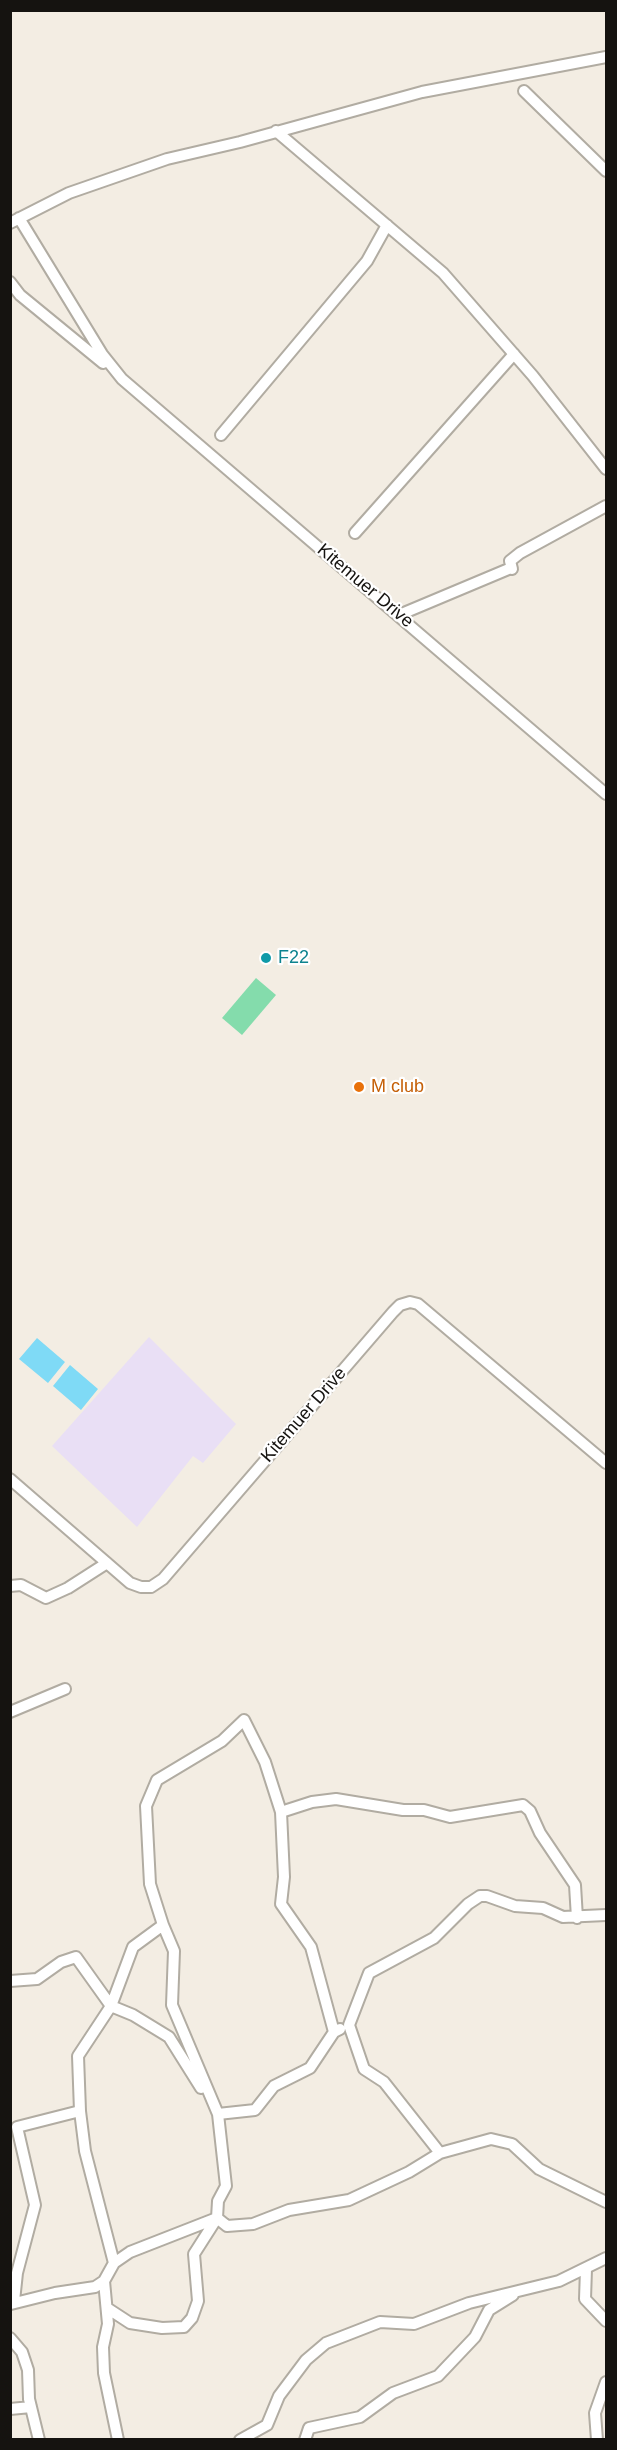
<!DOCTYPE html>
<style>
body{margin:0}
#map{position:relative;width:617px;height:2450px;overflow:hidden;background:#f3ede3;font-family:Helvetica,sans-serif}
canvas{display:block}
.frame{position:absolute;inset:0;border:12px solid #151310;pointer-events:none}
</style>
<div id="map">
<canvas width="617" height="2450"></canvas>
<div class="frame"></div>
</div>
<script>
const ctx = document.querySelector('canvas').getContext('2d');
ctx.lineJoin = 'round';
function fillPath(path, color) { ctx.fillStyle = color; ctx.fill(path, 'evenodd'); }
const toPath = rows => new Path2D(rows.map(r => 'M' + r).join(''));
function trace(path, color, width, dash) { ctx.strokeStyle = color; ctx.lineWidth = width; ctx.lineCap = dash ? 'butt' : 'round'; ctx.setLineDash(dash || []); ctx.stroke(path); }
function label(font, color, halo, rows, align = 'center') {
  ctx.font = font + ' Helvetica,sans-serif'; ctx.lineWidth = 4.5; ctx.setLineDash([]); ctx.textBaseline = 'middle'; ctx.strokeStyle = halo; ctx.fillStyle = color; for (const [text, x, y, turn = 0] of rows) {
    ctx.save(); ctx.translate(x, y); ctx.rotate((+turn || 0) * Math.PI / 180); ctx.textAlign = isNaN(turn) ? turn : align; if (halo) ctx.strokeText(text, 0, 0); ctx.fillText(text, 0, 0); ctx.restore();
  }
}
fillPath(toPath([
 [149,1337,236,1424,203,1463,193,1456,137,1527,52,1446]
]), '#e9dff5');
fillPath(toPath([
 [256,978,276,995,242,1035,222,1018]
]), '#84dcac');
fillPath(toPath([
 [37,1338,65,1362,48,1383,19,1359],
 [70,1365,98,1389,81,1410,53,1386]
]), '#7fdaf6');
const minor = toPath([
 [524,91,606,171],
 [276,131,443,273,533,376,606,469],
 [19,218,102,354,122,379,606,794],
 [10,223,69,193,167,159,240,142,422,92,606,57],
 [10,282,20,295,103,363],
 [221,435,367,261,387,225],
 [355,533,514,354],
 [512,569,510,561,520,553,606,506],
 [399,615,511,568],
 [10,1479,130,1583,141,1587,151,1587,163,1579,393,1312,400,1305,410,1302,418,1304,606,1463],
 [10,1586,21,1585,46,1598,68,1588,107,1563],
 [10,1712,65,1689],
 [281,1812,312,1802,336,1799,403,1810,424,1810,450,1817,523,1805,530,1811,540,1833,575,1885,577,1918],
 [10,1981,37,1979,61,1962,76,1957,111,2006,133,2015,169,2037,201,2088],
 [80,2111,85,2151,114,2263],
 [218,2114,255,2110,274,2086,310,2068,334,2032,340,2029],
 [440,2153,384,2082,364,2069,349,2025,369,1973,434,1938,468,1904,480,1896,487,1896,515,1906,543,1908,563,1917,606,1915],
 [586,2269,585,2299,606,2321],
 [104,2281,108,2324,103,2347,104,2373,118,2440],
 [14,2301,17,2273,35,2205,17,2127,80,2111,78,2056,111,2006,133,1947,163,1925,150,1884,146,1806,157,1780,222,1741,244,1720,265,1762,281,1812,284,1877,281,1904,311,1947,334,2032],
 [11,2304,55,2293,95,2287,104,2281,114,2263,130,2252,217,2218,227,2226,253,2224,289,2210,349,2200,409,2172,440,2153,491,2139,512,2144,539,2169,606,2202],
 [107,2308,130,2323,162,2328,184,2327,192,2318,198,2301,194,2254,217,2218,218,2201,226,2186,218,2114,172,2005,174,1951,163,1925],
 [10,2338,22,2352,28,2370,29,2399,39,2440],
 [10,2409,31,2407],
 [240,2440,267,2425,279,2396,306,2360,326,2343,380,2322,414,2324,469,2303,559,2281,606,2258],
 [305,2440,309,2428,360,2417,393,2393,438,2376,475,2337,489,2310,513,2295],
 [597,2440,595,2413,606,2382]
]);
trace(minor, '#b1aca2', 14);
trace(minor, '#fff', 10);
for (const [x, y, r, color] of [
 [266,958,6,"#0f9aa8"],
 [359,1087,6,"#e8710a"]
]) { const dot = new Path2D(); dot.arc(x, y, r, 0, 2 * Math.PI); ctx.fillStyle = color; ctx.fill(dot); trace(dot, '#fff', 2); }
label('18px', '#151310', '#fff', [
 ["Kitemuer Drive",365,586,40],
 ["Kitemuer Drive",304,1415,-49]
]);
label('18px', '#0d838f', '#fff', [
 ["F22",278,958]
], 'left');
label('18px', '#c56008', '#fff', [
 ["M club",371,1087]
], 'left');
</script>
